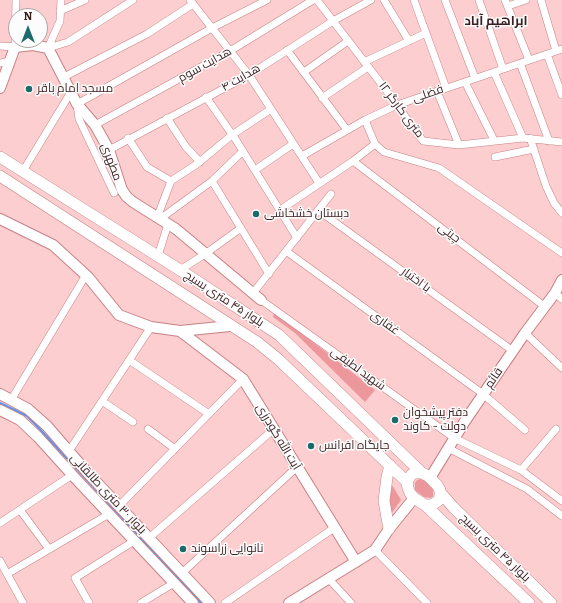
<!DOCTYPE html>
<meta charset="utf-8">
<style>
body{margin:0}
#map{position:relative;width:562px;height:603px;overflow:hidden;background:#fdcecf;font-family:Bitter,serif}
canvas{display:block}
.north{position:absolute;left:8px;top:8px;width:40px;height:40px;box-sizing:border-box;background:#fcfcfc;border:1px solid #afa4a4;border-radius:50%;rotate:0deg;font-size:11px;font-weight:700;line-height:16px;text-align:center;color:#3b1f20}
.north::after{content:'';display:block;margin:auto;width:14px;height:18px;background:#1d6a6b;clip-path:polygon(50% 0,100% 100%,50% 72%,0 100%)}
</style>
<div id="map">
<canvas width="562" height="603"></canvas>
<div class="north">N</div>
</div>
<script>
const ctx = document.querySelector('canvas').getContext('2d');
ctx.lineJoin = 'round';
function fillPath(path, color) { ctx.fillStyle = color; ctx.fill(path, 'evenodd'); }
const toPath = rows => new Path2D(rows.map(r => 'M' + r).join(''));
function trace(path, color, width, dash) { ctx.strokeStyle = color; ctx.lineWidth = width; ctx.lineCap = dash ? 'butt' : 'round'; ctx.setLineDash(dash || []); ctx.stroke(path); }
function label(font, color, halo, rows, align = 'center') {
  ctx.font = font + ' Bitter,Cairo,serif'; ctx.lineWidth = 3; ctx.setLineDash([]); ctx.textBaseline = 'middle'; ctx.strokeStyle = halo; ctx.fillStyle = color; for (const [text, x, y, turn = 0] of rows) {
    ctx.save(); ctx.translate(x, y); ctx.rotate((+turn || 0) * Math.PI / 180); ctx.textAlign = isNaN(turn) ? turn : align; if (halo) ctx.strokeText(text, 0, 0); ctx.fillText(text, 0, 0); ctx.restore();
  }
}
fillPath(toPath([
 [274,312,375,390,365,402,295,333,273,317],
 [420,479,424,480,431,485,433,490,433,496,431,498,424,497,415,490,415,483,417,480],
 [392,485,401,500,391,514,389,498]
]), '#eb979b');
trace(toPath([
 [0,403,27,416,35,424,201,603]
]), '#4e97fa', 2);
const street = toPath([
 [190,0,249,75,319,183],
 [317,0,386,90,423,141,459,145,523,138,562,142],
 [384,0,409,41],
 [414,0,446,88],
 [445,0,475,78],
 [479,0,503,69],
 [505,0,529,60],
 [541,0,556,51],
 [508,6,526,0],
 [60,11,85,0],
 [0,46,15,47,16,0],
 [48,48,68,42,133,0],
 [48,48,60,21,61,0],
 [287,50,347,130],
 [547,54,562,95],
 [364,62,426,33],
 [0,63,10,61],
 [520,63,549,141],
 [304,72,348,41],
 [494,72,523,138],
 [64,77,147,34,193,4],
 [465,82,494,140],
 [437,91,459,145],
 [206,97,236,140,297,238],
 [322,98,368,67],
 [167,118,186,147,200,162],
 [365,120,375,144,384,152,439,168,562,253],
 [95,125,230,51,313,0],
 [128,138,147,167,171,181],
 [530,138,546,186,554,203,562,213],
 [109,150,249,75,333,21,371,0],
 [302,156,365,120,397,105,562,49],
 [495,157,534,149],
 [353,161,544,306],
 [255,170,293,144],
 [23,171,71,92],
 [171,181,197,164,232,135,271,109],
 [212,181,269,274],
 [114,193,79,119,77,104,212,28,267,0],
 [280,210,353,161,375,144],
 [318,210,513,351],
 [157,218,171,181],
 [160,219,212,181,243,151],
 [286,251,483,394,525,430],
 [158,256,168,224],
 [180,270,205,254,241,228],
 [253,293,331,194],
 [555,293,562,299],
 [261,300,454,438,521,470,562,501],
 [525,333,562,368],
 [129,360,209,414],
 [11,400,86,275],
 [102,401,133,422],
 [148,429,175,449],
 [448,448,527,489,562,516],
 [69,451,151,327],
 [521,470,556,429],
 [119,506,243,379],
 [20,510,49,549],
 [0,523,72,475],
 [149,538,274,429],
 [375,550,427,603],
 [0,561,23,603],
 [182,573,297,467],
 [7,574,109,514],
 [329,579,351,603],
 [89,603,75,578,134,541],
 [141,603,174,583],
 [225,603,334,528]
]);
const secondary = toPath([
 [0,88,15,47,33,45,48,48,77,104,95,125,109,150,122,190,127,197,133,202,176,229,261,300],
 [0,219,53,245,88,277,119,315,151,327,180,331,230,326],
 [180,331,243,379,356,562],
 [0,394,28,409,47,426,86,471,210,603],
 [0,410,20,420,38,437,76,479,193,603],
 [430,478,465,421,525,333,555,293,562,280],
 [289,603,375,550,389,529,414,498]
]);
const primary = toPath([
 [0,157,180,270,279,335,422,473],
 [0,176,257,342,278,359,407,482],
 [416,473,422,473,428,476,437,485,440,490,440,496,439,500,435,503,431,505,425,505,414,498,410,493,408,488,407,482,409,478,412,474,416,473],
 [440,492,453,507,551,603],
 [425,505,529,603],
 [389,529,384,501,387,477,390,465]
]);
trace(street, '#c88184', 8);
trace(secondary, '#c88184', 12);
trace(primary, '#c88184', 12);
trace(street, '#fff', 7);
trace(secondary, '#fff', 10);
trace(primary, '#fff', 11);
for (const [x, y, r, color] of [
 [29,89,4,"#1d6a6b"],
 [256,214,4,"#1d6a6b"],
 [395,420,4,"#1d6a6b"],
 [311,446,4,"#1d6a6b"],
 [183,549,4,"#1d6a6b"]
]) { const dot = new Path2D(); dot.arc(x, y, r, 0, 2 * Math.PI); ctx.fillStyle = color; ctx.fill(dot); trace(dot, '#fcfcfc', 1.5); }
label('12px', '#3b1f20', '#fcfcfc', [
 ["هدایت سوم",205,65,-29],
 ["هدایت ۴",241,78,-30],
 ["فضلی",428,94,-19],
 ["۱۲ متری کارگر",401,110,53],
 ["مطهری",111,162,69],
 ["چیتی",449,233,37],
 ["با اختیار",416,280,36],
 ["بلوار ۴۵ متری بسیج",224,299,33],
 ["غفاری",385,323,36],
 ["شهید لطیفی",358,369,36],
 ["قائم",494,378,-55],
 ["آیت الله گودرزی",278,437,59],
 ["بلوار ۳۰ متری طالقانی",108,494,47],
 ["بلوار ۴۵ متری بسیج",495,548,44]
]);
label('12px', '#3b1f20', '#fcfcfc', [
 ["مسجد امام باقر",37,89],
 ["دبستان خشخاشی",264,214],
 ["دفتر پیشخوان",403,413],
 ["دولت - کاوند",403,427],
 ["جایگاه افرانس",319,446],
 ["نانوایی زراسوند",191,549]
], 'left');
label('bold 13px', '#3b1f20', '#fcfcfc', [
 ["ابراهیم آباد",496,21]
]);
</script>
